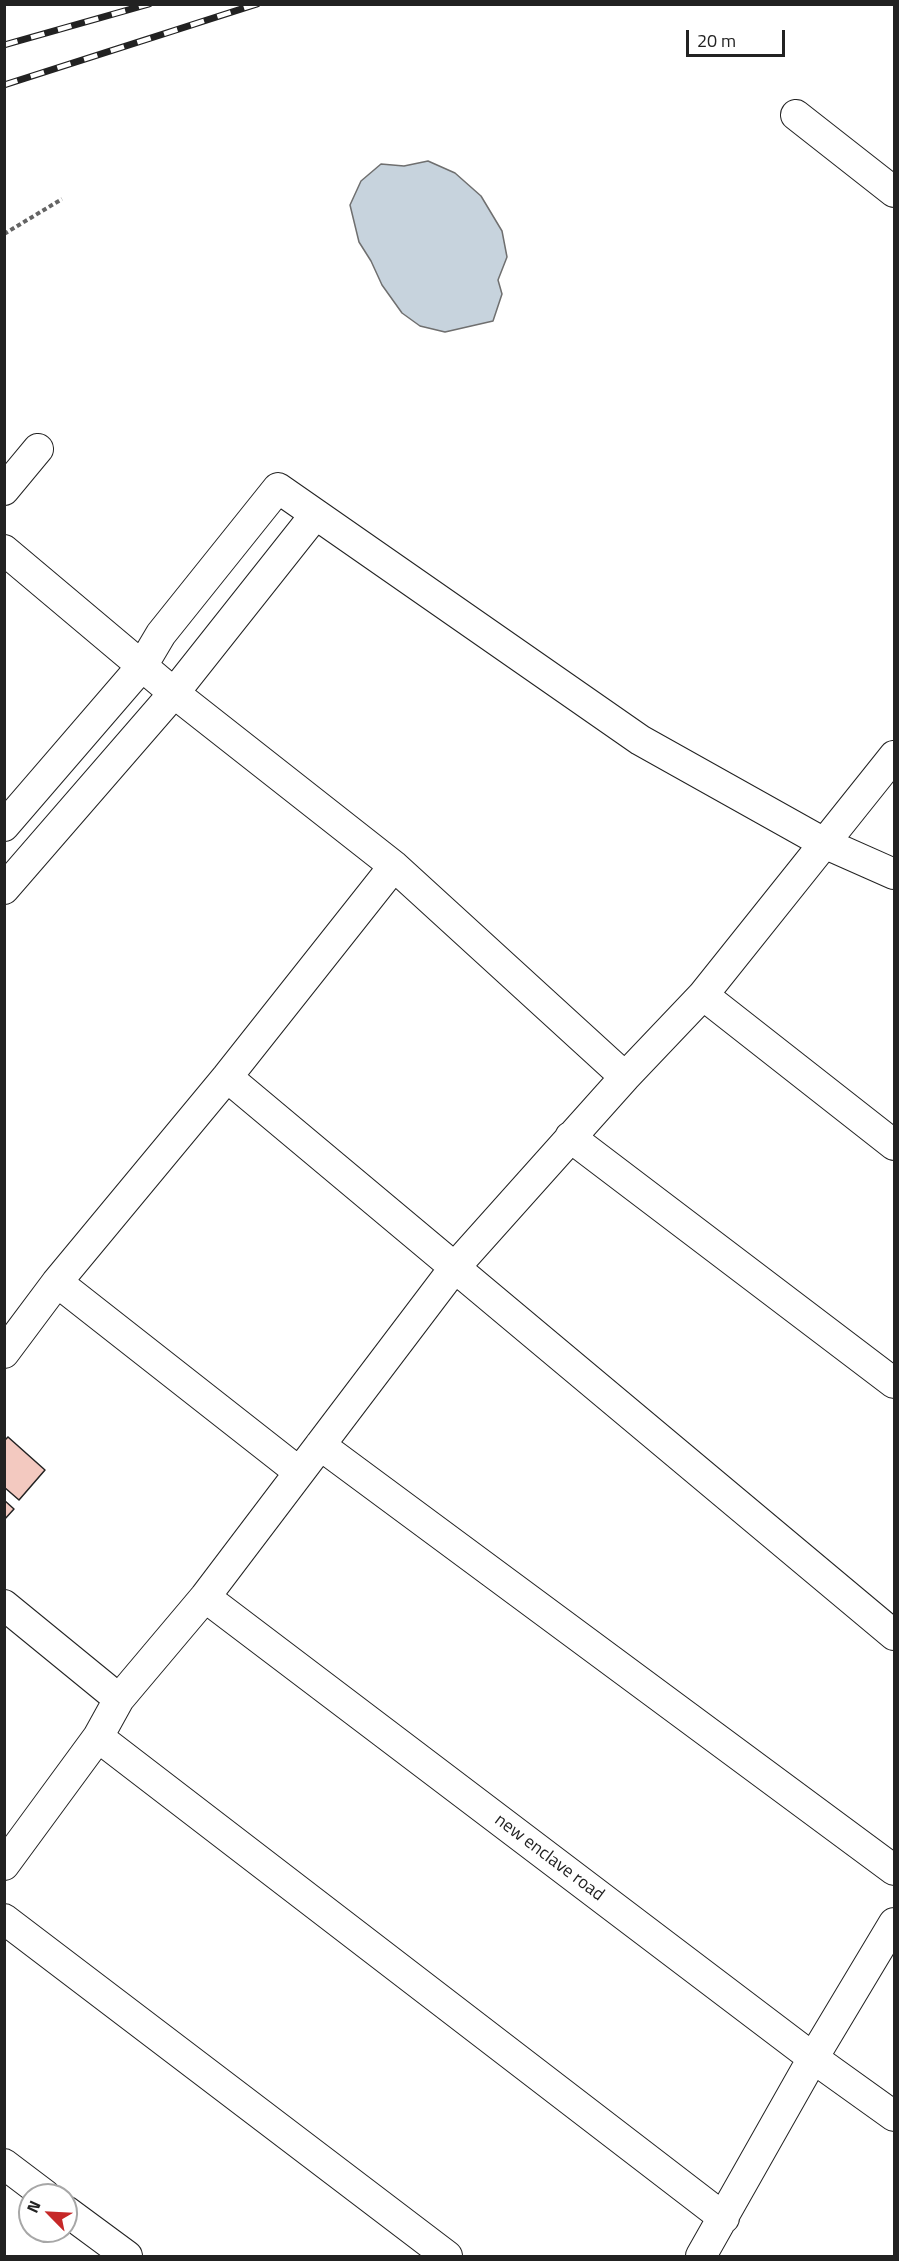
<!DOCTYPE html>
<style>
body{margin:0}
#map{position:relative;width:899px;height:2261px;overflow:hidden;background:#fff;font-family:"Titillium Web",sans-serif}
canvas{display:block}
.frame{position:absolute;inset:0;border:6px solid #222;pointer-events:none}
.north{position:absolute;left:18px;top:2183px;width:60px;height:60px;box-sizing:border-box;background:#fff;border:2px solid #a7a7a7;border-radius:50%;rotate:294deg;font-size:16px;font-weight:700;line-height:24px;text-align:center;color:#222}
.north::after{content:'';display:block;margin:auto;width:21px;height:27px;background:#c62828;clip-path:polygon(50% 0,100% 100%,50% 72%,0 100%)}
.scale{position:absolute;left:686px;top:30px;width:99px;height:27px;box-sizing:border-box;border:3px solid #222;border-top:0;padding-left:8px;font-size:18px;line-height:21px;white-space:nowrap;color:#222;-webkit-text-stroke:4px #fff;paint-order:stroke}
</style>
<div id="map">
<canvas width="899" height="2261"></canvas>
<div class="frame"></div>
<div class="north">N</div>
<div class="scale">20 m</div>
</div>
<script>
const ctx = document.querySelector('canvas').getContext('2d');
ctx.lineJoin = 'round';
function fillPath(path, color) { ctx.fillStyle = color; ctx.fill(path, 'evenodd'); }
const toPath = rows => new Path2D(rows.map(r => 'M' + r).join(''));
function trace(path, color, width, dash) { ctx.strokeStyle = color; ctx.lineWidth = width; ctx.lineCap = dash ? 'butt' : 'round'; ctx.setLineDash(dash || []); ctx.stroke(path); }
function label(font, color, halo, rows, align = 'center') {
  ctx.font = font + ' "Titillium Web",sans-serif'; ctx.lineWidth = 4.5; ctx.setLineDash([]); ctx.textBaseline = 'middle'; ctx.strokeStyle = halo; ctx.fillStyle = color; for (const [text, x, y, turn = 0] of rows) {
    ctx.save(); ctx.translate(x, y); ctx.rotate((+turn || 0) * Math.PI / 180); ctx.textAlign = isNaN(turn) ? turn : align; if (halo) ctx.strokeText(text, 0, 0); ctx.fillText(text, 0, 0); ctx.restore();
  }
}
const water = toPath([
 [428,161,455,173,481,196,502,231,507,257,498,280,502,294,493,321,445,332,420,326,402,313,382,285,371,261,359,242,350,205,361,181,381,164,404,166,428,161]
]);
fillPath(water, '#c7d3dd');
trace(water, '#6f6f6f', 1.5);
const building = toPath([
 [8,1437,45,1470,19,1500,4,1487,4,1441,8,1437],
 [4,1500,14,1509,4,1520,4,1500]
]);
fillPath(building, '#f3c9c0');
trace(building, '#222', 1.5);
const minor = toPath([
 [796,115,894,192],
 [4,490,38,449],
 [4,550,174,693,394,866,625,1077],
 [4,826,142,666,161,634,278,488,640,740,824,843,894,874],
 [4,889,174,693,315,515],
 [703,995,894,1145],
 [227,1077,894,1635],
 [570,1137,894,1383],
 [57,1282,299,1472],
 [4,1353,57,1282,227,1077,394,866],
 [320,1445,894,1870],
 [205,1597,813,2058,894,2116],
 [4,1605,119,1699],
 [98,1737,724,2218],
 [4,1865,98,1737,119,1699,205,1597,455,1267,625,1077,703,995,894,756],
 [4,1919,447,2256],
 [4,2164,45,2195],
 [66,2211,127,2256],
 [701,2256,813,2058,894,1923]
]);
trace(minor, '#222', 32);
trace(toPath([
 [4,234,62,199]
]), '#646464', 4, [4.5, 3]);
trace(minor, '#fff', 30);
const rail = toPath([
 [4,45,149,4],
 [4,85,257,4]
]);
trace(rail, '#222', 7);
trace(rail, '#fff', 4.5, [14]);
label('18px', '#222', '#fff', [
 ["new enclave road",549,1858,37]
]);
</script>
